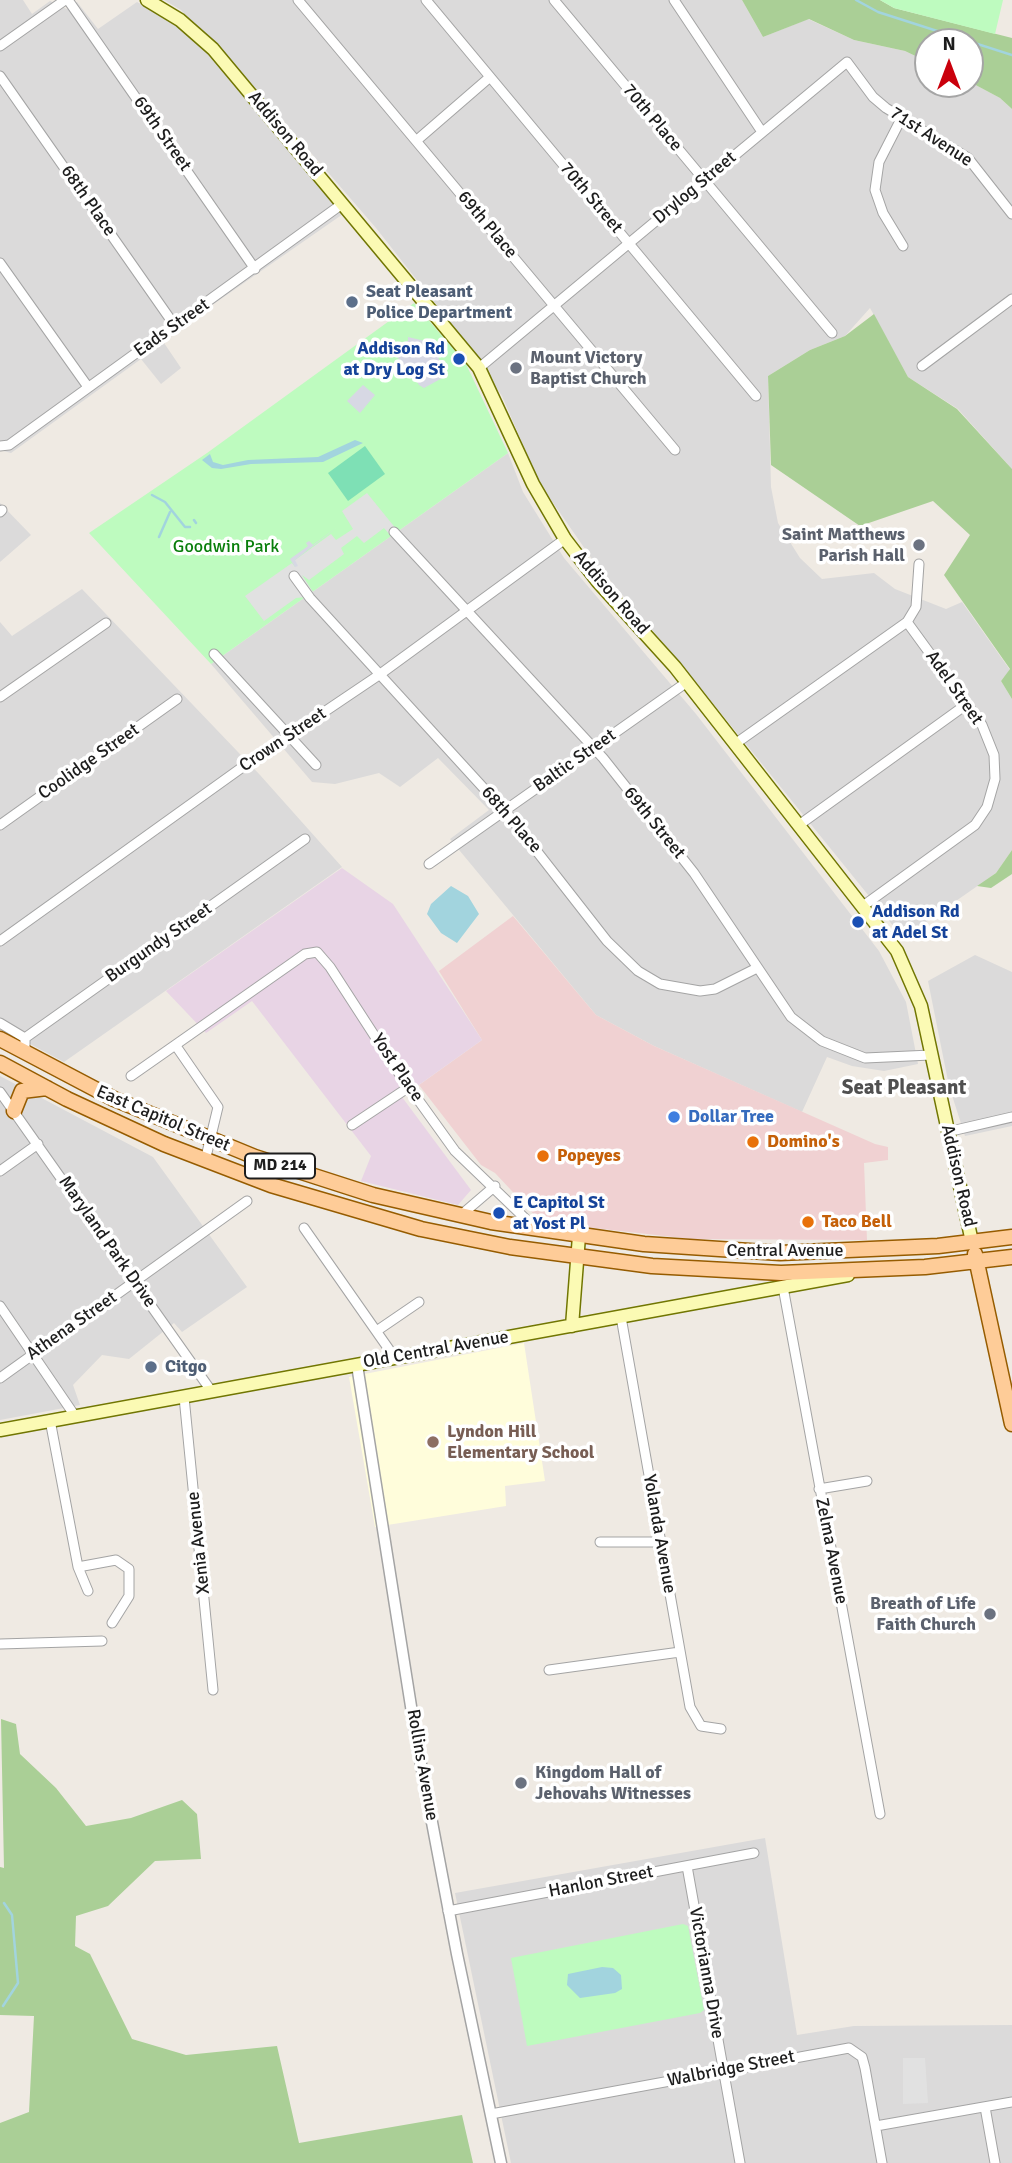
<!DOCTYPE html>
<style>
body{margin:0}
#map{position:relative;width:1012px;height:2163px;overflow:hidden;background:#efeae3;font-family:Signika,sans-serif}
canvas{display:block}
.north{position:absolute;left:914px;top:28px;width:70px;height:70px;box-sizing:border-box;background:#fff;border:2px solid #a5a5a5;border-radius:50%;rotate:0deg;font-size:19px;font-weight:700;line-height:28px;text-align:center;color:#1d1d1d}
.north::after{content:'';display:block;margin:auto;width:24px;height:32px;background:#ca000c;clip-path:polygon(50% 0,100% 100%,50% 72%,0 100%)}
</style>
<div id="map">
<canvas width="1012" height="2163"></canvas>
<div class="north">N</div>
</div>
<script>
const ctx = document.querySelector('canvas').getContext('2d');
ctx.lineJoin = 'round';
function fillPath(path, color) { ctx.fillStyle = color; ctx.fill(path, 'evenodd'); }
const toPath = rows => new Path2D(rows.map(r => 'M' + r).join(''));
function trace(path, color, width, dash) { ctx.strokeStyle = color; ctx.lineWidth = width; ctx.lineCap = dash ? 'butt' : 'round'; ctx.setLineDash(dash || []); ctx.stroke(path); }
function label(font, color, halo, rows, align = 'center') {
  ctx.font = font + ' Signika,sans-serif'; ctx.lineWidth = 7; ctx.setLineDash([]); ctx.textBaseline = 'middle'; ctx.strokeStyle = halo; ctx.fillStyle = color; for (const [text, x, y, turn = 0] of rows) {
    ctx.save(); ctx.translate(x, y); ctx.rotate((+turn || 0) * Math.PI / 180); ctx.textAlign = isNaN(turn) ? turn : align; if (halo) ctx.strokeText(text, 0, 0); ctx.fillText(text, 0, 0); ctx.restore();
  }
}
fillPath(toPath([
 [0,0,23,0,32,14,50,1,67,9,77,2,98,29,137,2,167,19,208,52,343,214,162,340,181,368,161,384,141,359,11,453,0,450],
 [164,0,742,0,763,37,808,19,854,40,905,51,928,62,928,84,970,82,1000,98,1012,109,1012,469,958,409,908,377,870,308,845,336,810,350,768,376,771,487,778,523,800,558,822,579,874,573,895,589,946,609,962,602,1010,670,1001,681,1012,699,1012,850,996,873,903,938,681,664,592,559,540,484,502,396,453,326,376,228,248,80,181,10],
 [508,453,523,492,564,558,696,714,879,951,906,1002,918,1064,884,1071,852,1066,827,1057,802,1112,654,1046,596,1015,450,839,489,810,438,758,400,787,379,773,335,784,312,782,211,664],
 [0,503,31,535,0,562],
 [82,589,260,775,342,867,64,1062,0,1028,0,622,12,636],
 [975,955,1012,972,1012,1126,965,1136,949,1086,928,981],
 [0,1076,153,1157,247,1287,182,1332,174,1323,129,1359,102,1355,73,1385,80,1405,0,1420],
 [765,1838,797,2035,854,2026,1012,2025,1012,2163,511,2163,455,1893]
]), '#dbdada');
fillPath(toPath([
 [513,916,596,1015,654,1046,875,1144,888,1147,888,1160,864,1163,867,1240,691,1239,541,1222,495,1173,481,1165,419,1085,482,1040,439,971]
]), '#f0d1d2');
fillPath(toPath([
 [342,868,393,904,482,1040,402,1097,471,1190,458,1205,361,1181,371,1156,252,1001,206,1033,166,991]
]), '#e8d4e5');
fillPath(toPath([
 [524,1343,545,1481,505,1486,506,1506,375,1527,349,1377]
]), '#fffddb');
fillPath(toPath([
 [742,0,880,0,894,8,1012,38,1012,109,1000,98,970,82,970,42,928,42,928,62,905,51,854,40,809,19,763,37],
 [874,314,908,377,957,409,1012,469,1012,699,1001,681,1010,669,944,575,970,535,933,501,860,526,771,465,768,376,810,350,845,336],
 [1012,850,1012,874,991,888,977,886,996,873],
 [1,1719,16,1724,20,1754,56,1788,86,1826,131,1818,182,1800,197,1814,201,1859,155,1861,108,1906,76,1916,75,1946,90,1954,132,2039,186,2055,277,2046,299,2143,462,2115,473,2163,0,2163,0,2123,29,2112,34,2016,0,2015,0,1867,4,1868]
]), '#aacf96');
fillPath(toPath([
 [880,0,1003,0,995,34,894,8],
 [414,303,466,364,508,453,211,664,89,533,207,453],
 [683,1924,688,1926,704,2010,700,2013,527,2046,511,1958]
]), '#befbbf');
fillPath(toPath([
 [365,446,385,474,348,501,328,473]
]), '#7ee0b5');
fillPath(toPath([
 [367,493,397,530,390,535,384,528,364,543,357,536,341,548,344,554,309,580,302,575,313,592,306,597,296,598,264,621,245,596,292,563,295,567,295,560,331,534,336,540,353,529,342,511],
 [903,2058,925,2058,928,2103,903,2104]
]), '#e1e1e1');
fillPath(toPath([
 [408,337,425,341,427,338,440,351,437,353,442,368,437,371,446,376,424,388,419,385,407,364,404,366,392,350,396,348,394,345,408,341],
 [363,385,375,395,360,413,347,401],
 [336,528,295,560,298,566,295,567,290,559,308,546,306,543,309,541,313,545]
]), '#d7d8e4');
fillPath(toPath([
 [355,440,363,443,323,462,251,464,221,469,212,468,202,460,210,454,213,462,223,465,248,460,318,457],
 [451,886,468,896,479,914,457,943,441,933,427,914,431,904],
 [602,1967,613,1968,621,1975,622,1989,615,1993,580,1998,567,1985,568,1974]
]), '#a2d4de');
trace(toPath([
 [856,0,878,12,1012,55],
 [152,495,165,502,185,527,190,527],
 [194,520,196,523],
 [159,537,170,512],
 [3,2006,18,1983,12,1915,4,1903]
]), '#a2d4de', 2.5);
const minor = toPath([
 [68,0,255,269],
 [298,0,675,450],
 [426,0,756,396],
 [554,0,832,333],
 [674,0,762,132],
 [0,46,65,0],
 [0,76,175,326],
 [901,119,879,162,875,190,883,213,903,246],
 [416,141,490,77],
 [0,263,88,387],
 [922,366,1012,299],
 [479,368,847,62,873,97,886,108,968,158,1012,214],
 [0,446,9,445,342,204],
 [0,512,2,510],
 [394,532,603,758,694,873,791,1017,822,1041,865,1058,931,1055],
 [294,576,310,598,510,817,607,941,638,971,660,984,700,991,715,989,757,968],
 [214,654,316,765],
 [0,697,106,623],
 [735,744,907,622,916,607,919,564],
 [0,825,177,699],
 [799,825,967,704],
 [429,864,687,682],
 [863,906,975,825,987,807,995,779,994,755,982,725,907,622],
 [0,941,244,766,379,675,565,539],
 [0,1023,25,1038],
 [176,1046,218,1107,205,1161],
 [25,1053,25,1038,305,839],
 [131,1076,305,954,317,952,330,967,396,1069,455,1151,534,1227],
 [0,1092,212,1392],
 [352,1125,409,1087],
 [947,1132,1012,1117],
 [0,1171,38,1144],
 [460,1216,495,1186],
 [304,1228,395,1358],
 [783,1287,880,1814],
 [0,1306,75,1416],
 [621,1317,690,1707,701,1726,721,1729],
 [378,1330,419,1302],
 [0,1378,247,1201],
 [184,1397,213,1690],
 [50,1420,78,1567,88,1591],
 [819,1489,867,1481],
 [600,1542,660,1542],
 [78,1567,116,1560,129,1569,129,1596,112,1623],
 [0,1644,102,1641],
 [549,1670,680,1652],
 [687,1866,740,2163],
 [448,1911,754,1853],
 [985,2107,995,2163],
 [491,2114,849,2048,862,2057,865,2068,882,2163],
 [876,2126,1012,2102]
]);
const tertiary = toPath([
 [357,1365,416,1738,457,1954,501,2163]
]);
const secondary = toPath([
 [147,0,180,20,213,49,479,368,533,484,565,539,598,582,675,667,897,951,921,1006,972,1242],
 [572,1326,579,1236],
 [0,1430,848,1275]
]);
const primary = toPath([
 [0,1039,114,1099,255,1157,373,1195,491,1222,644,1244,780,1253,938,1246,1012,1237],
 [0,1063,67,1099,164,1144,271,1185,421,1229,510,1247,652,1266,781,1273,925,1267,1012,1257],
 [14,1111,22,1091,47,1088],
 [975,1254,1012,1424]
]);
trace(minor, '#a4a4a4', 11);
trace(tertiary, '#a4a4a4', 13);
trace(secondary, '#717602', 15);
trace(primary, '#965c00', 17);
trace(minor, '#fff', 9);
trace(tertiary, '#fff', 10);
trace(secondary, '#fbfab4', 12);
trace(primary, '#fecc98', 14);
for (const [x, y, r, color] of [
 [352,302,7,"#5c6f8a"],
 [459,359,7,"#1a4fb4"],
 [516,368,7,"#6b7280"],
 [919,545,7,"#6b7280"],
 [858,922,7,"#1a4fb4"],
 [674,1117,7,"#3f7fe0"],
 [753,1142,7,"#e8710a"],
 [543,1156,7,"#e8710a"],
 [499,1213,7,"#1a4fb4"],
 [808,1222,7,"#e8710a"],
 [151,1367,7,"#5c6f8a"],
 [433,1442,7,"#8d6e63"],
 [990,1614,7,"#6b7280"],
 [521,1783,7,"#6b7280"]
]) { const dot = new Path2D(); dot.arc(x, y, r, 0, 2 * Math.PI); ctx.fillStyle = color; ctx.fill(dot); trace(dot, '#fff', 2.5); }
for (const [x, y, w] of [
 [280,1166,70]
]) { const box = new Path2D(); box.roundRect(x - w / 2, y - 12.5, w, 25, 5); ctx.fillStyle = '#fff'; ctx.fill(box); trace(box, '#1d1d1d', 2); }
label('bold 16px', '#1d1d1d', null, [
 ["MD 214",280,1166]
]);
label('18px', '#1d1d1d', '#fff', [
 ["70th Place",652,118,50],
 ["69th Street",162,134,55],
 ["Addison Road",285,134,50],
 ["71st Avenue",931,137,33],
 ["Drylog Street",695,188,-40],
 ["70th Street",591,198,50],
 ["68th Place",88,201,55],
 ["69th Place",487,225,50],
 ["Eads Street",172,328,-35],
 ["Addison Road",611,593,49],
 ["Adel Street",954,688,55],
 ["Crown Street",283,740,-34],
 ["Baltic Street",575,761,-35],
 ["Coolidge Street",89,762,-35],
 ["68th Place",511,820,49],
 ["69th Street",654,823,51],
 ["Burgundy Street",159,943,-35],
 ["Yost Place",397,1068,56],
 ["East Capitol Street",163,1119,23],
 ["Addison Road",958,1176,77],
 ["Maryland Park Drive",107,1242,55],
 ["Central Avenue",785,1251],
 ["Athena Street",72,1326,-35],
 ["Old Central Avenue",436,1350,-10],
 ["Yolanda Avenue",659,1534,80],
 ["Xenia Avenue",199,1543,-96],
 ["Zelma Avenue",831,1551,79],
 ["Rollins Avenue",422,1765,80],
 ["Hanlon Street",601,1882,-11],
 ["Victorianna Drive",706,1973,80],
 ["Walbridge Street",731,2069,-11]
]);
label('bold 18px', '#4e5e75', '#fff', [
 ["Seat Pleasant",366,292],
 ["Police Department",366,313],
 ["Citgo",165,1367]
], 'left');
label('bold 18px', '#164399', '#fff', [
 ["Addison Rd",445,349,"right"],
 ["at Dry Log St",445,370,"right"],
 ["Addison Rd",872,912],
 ["at Adel St",872,933],
 ["E Capitol St",513,1203],
 ["at Yost Pl",513,1224]
], 'left');
label('bold 18px', '#5b616d', '#fff', [
 ["Mount Victory",530,358],
 ["Baptist Church",530,379],
 ["Saint Matthews",905,535,"right"],
 ["Parish Hall",905,556,"right"],
 ["Breath of Life",976,1604,"right"],
 ["Faith Church",976,1625,"right"],
 ["Kingdom Hall of",535,1773],
 ["Jehovahs Witnesses",535,1794]
], 'left');
label('18px', '#097e0b', '#fff', [
 ["Goodwin Park",226,547]
]);
label('bold 18px', '#366cbe', '#fff', [
 ["Dollar Tree",688,1117]
], 'left');
label('bold 18px', '#c56008', '#fff', [
 ["Domino's",767,1142],
 ["Popeyes",557,1156],
 ["Taco Bell",822,1222]
], 'left');
label('bold 18px', '#785e54', '#fff', [
 ["Lyndon Hill",447,1432],
 ["Elementary School",447,1453]
], 'left');
label('bold 21px', '#505050', '#fff', [
 ["Seat Pleasant",904,1088]
]);
</script>
